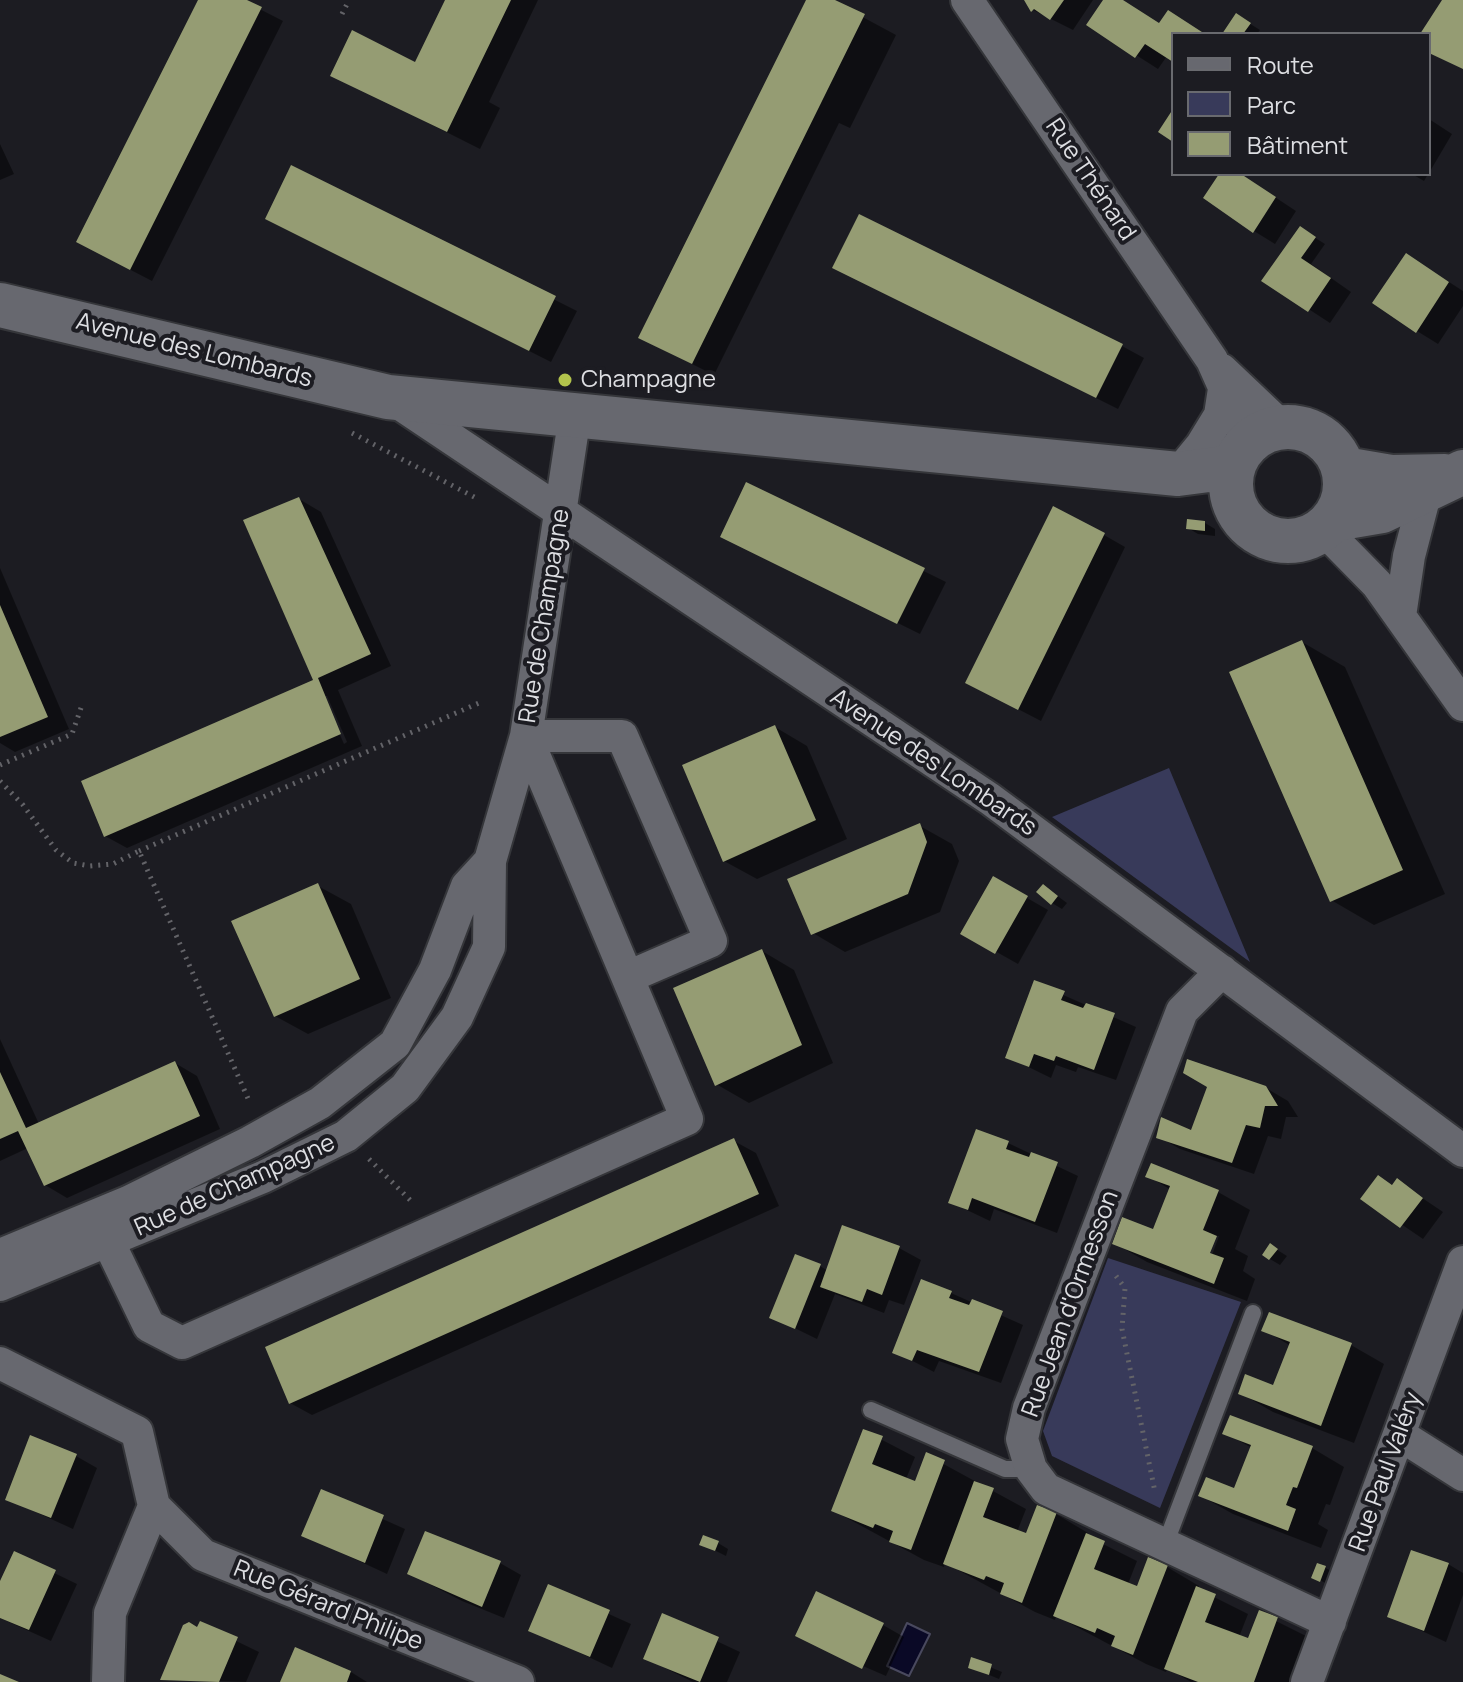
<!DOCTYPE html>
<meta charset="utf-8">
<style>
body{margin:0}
#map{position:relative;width:1463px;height:1682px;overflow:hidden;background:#1c1c22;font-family:Manrope,sans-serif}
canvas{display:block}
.legend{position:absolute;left:1171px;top:32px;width:260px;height:144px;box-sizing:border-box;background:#1c1c22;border:2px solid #696a6f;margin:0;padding:10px 14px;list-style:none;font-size:24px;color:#dddee2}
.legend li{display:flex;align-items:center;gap:16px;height:40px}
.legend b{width:40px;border:2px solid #696a6f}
</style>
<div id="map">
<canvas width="1463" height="1682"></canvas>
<ul class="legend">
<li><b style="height:10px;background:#67686f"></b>Route</li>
<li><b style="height:22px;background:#383a5a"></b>Parc</li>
<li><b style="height:22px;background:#959c73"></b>Bâtiment</li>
</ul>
</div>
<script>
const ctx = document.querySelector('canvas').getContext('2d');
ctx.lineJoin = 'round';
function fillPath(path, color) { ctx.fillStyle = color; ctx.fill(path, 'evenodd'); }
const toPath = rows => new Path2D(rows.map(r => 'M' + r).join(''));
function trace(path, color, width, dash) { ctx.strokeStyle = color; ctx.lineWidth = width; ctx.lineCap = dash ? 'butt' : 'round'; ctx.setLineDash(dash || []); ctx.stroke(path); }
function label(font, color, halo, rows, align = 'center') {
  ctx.font = font + ' Manrope,sans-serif'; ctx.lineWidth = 8; ctx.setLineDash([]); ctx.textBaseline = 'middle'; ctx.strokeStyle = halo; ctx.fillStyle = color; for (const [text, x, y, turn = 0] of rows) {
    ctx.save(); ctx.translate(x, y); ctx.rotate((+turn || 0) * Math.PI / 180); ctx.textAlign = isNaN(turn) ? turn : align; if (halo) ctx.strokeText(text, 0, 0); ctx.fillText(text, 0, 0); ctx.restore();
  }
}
fillPath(toPath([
 [1169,768,1250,962,1052,817],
 [1108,1258,1241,1302,1160,1508,1052,1456,1043,1431]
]), '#383a5a');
const water = toPath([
 [907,1623,930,1634,909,1676,887,1666,907,1623]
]);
fillPath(water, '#0a0926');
trace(water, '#49495e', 2);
fillPath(toPath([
 [200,0,242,0,283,21,152,281,100,254],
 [447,0,538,0,489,102,500,108,480,149,333,75,416,64],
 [809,0,831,0,896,35,850,128,839,123,714,375,640,338],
 [1026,0,1093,0,1073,30,1033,10],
 [1105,0,1120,0,1160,25,1204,34,1173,34,1173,59,1167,56,1158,69,1089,25],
 [1236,15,1260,30,1257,34,1224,34],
 [1429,119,1452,134,1429,173],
 [0,144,14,174,0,180],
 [292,168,577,311,551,362,289,230],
 [1222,174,1240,174,1296,211,1275,244,1254,231],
 [1412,174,1428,174,1424,181],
 [1301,229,1325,244,1311,264,1351,292,1330,323,1264,280],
 [1407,255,1463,291,1463,306,1438,344,1417,331],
 [834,267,1122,346,1144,358,1118,409],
 [747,484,946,582,920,634,722,536],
 [299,499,321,512,391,666,338,690,362,746,127,848,105,836,315,681],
 [323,696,327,696,347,742,344,744],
 [1205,523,1215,529,1215,536,1198,534,1188,528],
 [1104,535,1125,547,1041,721,989,694],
 [0,568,69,729,15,752,0,743],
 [1302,642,1345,667,1445,894,1374,925,1331,900],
 [775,727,807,746,847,839,757,879,724,861],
 [920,826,952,844,959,861,940,912,845,952,813,933],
 [994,879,1048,910,1018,964,963,933],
 [318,886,351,904,391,998,308,1034,275,1016],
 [1044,886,1067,903,1062,909,1052,903],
 [762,951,794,970,833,1063,749,1103,716,1084],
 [1036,983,1136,1027,1116,1080,1078,1067,1076,1072,1056,1065,1051,1078,1008,1057],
 [0,1039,39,1124,175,1063,197,1076,220,1129,67,1198,45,1185,28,1148,0,1161],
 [1209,1086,1266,1088,1288,1101,1298,1117,1286,1117,1281,1139,1268,1136,1254,1174,1180,1149,1159,1137,1193,1132],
 [734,1141,756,1153,779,1206,312,1415,290,1403],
 [1008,1143,1078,1176,1057,1233,994,1209,990,1221,950,1202],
 [1148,1176,1218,1192,1250,1210,1235,1249,1248,1256,1243,1271,1255,1279,1247,1301,1147,1262,1114,1243,1154,1232,1171,1190],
 [1214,1236,1219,1236,1209,1263,1205,1262],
 [1379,1177,1394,1186,1397,1181,1443,1212,1423,1239,1363,1198],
 [1271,1246,1287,1256,1280,1265,1270,1259],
 [899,1248,921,1260,904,1305,889,1300,884,1313,835,1294,817,1339,772,1317,820,1266,828,1271],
 [951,1293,1023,1325,1001,1383,939,1361,934,1372,895,1352],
 [1264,1330,1351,1345,1384,1364,1354,1443,1273,1412,1240,1393,1274,1387,1291,1346],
 [865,1431,915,1457,906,1479,916,1483,927,1455,1026,1509,1017,1532,1027,1536,1056,1514,1088,1533,1087,1536,1137,1561,1128,1584,1138,1588,1167,1567,1199,1586,1198,1589,1248,1614,1239,1637,1249,1641,1260,1613,1310,1638,1293,1682,1191,1682,1167,1668,1166,1672,1146,1664,1056,1616,1055,1620,1035,1612,945,1563,944,1567,924,1560,834,1511],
 [1225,1433,1312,1448,1344,1467,1330,1505,1326,1504,1318,1524,1328,1530,1321,1548,1233,1514,1201,1496,1235,1491,1252,1448],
 [76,1456,97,1468,73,1529,7,1499],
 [322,1492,405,1529,387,1574,303,1535],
 [718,1543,728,1549,726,1556,702,1544],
 [15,1554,77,1584,51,1641,0,1618,0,1586],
 [500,1563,521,1575,504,1618,462,1601,410,1574],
 [1448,1564,1463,1573,1463,1595,1446,1642,1389,1616],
 [1319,1565,1336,1573,1331,1586,1314,1577],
 [549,1587,631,1624,612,1668,531,1630],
 [663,1616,740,1652,727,1682,693,1682,645,1658],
 [201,1624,259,1652,246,1682,162,1679],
 [883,1625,904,1637,886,1676,819,1647],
 [296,1650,351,1672,367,1682,283,1682],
 [973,1660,1002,1672,999,1679,970,1667]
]), '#0007');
fillPath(toPath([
 [198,0,247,0,262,7,130,270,76,242],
 [445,0,511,0,447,132,330,76,352,30,415,62],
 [806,0,835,0,865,14,692,364,638,338],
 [1024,0,1064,0,1050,20,1034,9,1031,12],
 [1103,0,1123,0,1159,23,1168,10,1205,34,1173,34,1173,62,1145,44,1135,58,1086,25],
 [1442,0,1463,0,1463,69,1429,53,1429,34,1420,34],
 [1236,13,1251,23,1243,34,1222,34],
 [1173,109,1173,142,1158,132],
 [291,165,556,296,529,351,265,219],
 [1219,174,1241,174,1276,197,1253,233,1203,198],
 [859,214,1123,344,1096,398,832,268],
 [1300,226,1316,237,1301,258,1331,278,1308,312,1261,281],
 [1406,253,1449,282,1416,333,1372,303],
 [746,482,925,568,897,624,720,537],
 [299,497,371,654,318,678,341,734,104,837,81,781,313,680,243,520],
 [1053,506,1105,533,1018,710,965,683],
 [1187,519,1205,521,1205,531,1186,529],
 [0,605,48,717,0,737],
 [1302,640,1403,870,1330,902,1229,672],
 [775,725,816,820,723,862,682,765],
 [920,823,927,842,908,894,811,935,787,879],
 [993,876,1028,896,995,954,960,934],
 [318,883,360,979,274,1017,231,921],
 [1043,884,1058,896,1051,905,1036,892],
 [762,949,802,1045,715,1086,673,988],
 [1034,980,1065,991,1061,1000,1083,1008,1086,1003,1115,1013,1094,1070,1056,1056,1054,1061,1034,1054,1029,1067,1005,1058],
 [1187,1059,1266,1086,1278,1106,1265,1106,1260,1128,1246,1125,1232,1163,1156,1138,1161,1117,1191,1130,1207,1087,1183,1073],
 [175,1061,200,1116,44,1186,18,1131,0,1139,0,1072,26,1128],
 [976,1129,1009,1141,1006,1149,1029,1157,1031,1152,1058,1162,1035,1222,972,1198,968,1210,948,1203],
 [734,1138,759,1194,289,1404,265,1347],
 [1151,1163,1219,1190,1203,1230,1217,1236,1210,1253,1224,1258,1214,1284,1112,1244,1122,1217,1153,1229,1170,1186,1145,1177],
 [1378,1175,1392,1185,1397,1178,1423,1198,1400,1228,1360,1199],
 [842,1225,900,1246,882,1295,867,1289,862,1302,820,1287],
 [1270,1243,1278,1249,1269,1260,1262,1255],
 [795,1254,821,1264,795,1329,769,1318],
 [921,1279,952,1291,949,1298,969,1305,972,1299,1003,1311,979,1372,917,1350,912,1361,892,1353],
 [1269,1312,1352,1343,1321,1426,1238,1394,1245,1374,1273,1385,1290,1342,1261,1331],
 [1230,1415,1313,1446,1297,1488,1293,1487,1286,1505,1296,1509,1288,1531,1198,1496,1206,1477,1234,1488,1251,1445,1222,1434],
 [863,1429,883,1436,872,1464,915,1481,926,1452,945,1460,911,1550,889,1542,893,1531,875,1524,873,1528,831,1511],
 [30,1435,77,1454,51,1518,5,1500],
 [974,1481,994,1488,983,1517,1026,1533,1037,1505,1057,1512,1022,1603,1000,1594,1004,1583,986,1576,984,1580,943,1564],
 [321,1489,384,1515,365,1563,301,1536],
 [425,1531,501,1561,482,1607,407,1574],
 [1086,1533,1105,1541,1094,1569,1137,1586,1148,1557,1168,1565,1133,1655,1111,1646,1115,1636,1097,1628,1095,1633,1053,1616],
 [703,1535,719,1541,715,1551,699,1545],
 [1411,1550,1449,1563,1424,1631,1387,1617],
 [14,1551,56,1570,29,1630,0,1618,0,1581],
 [1317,1563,1326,1566,1320,1582,1311,1578],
 [548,1584,610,1610,590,1657,528,1631],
 [1196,1586,1216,1594,1205,1622,1248,1638,1259,1610,1278,1617,1254,1682,1198,1682,1164,1669],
 [816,1591,884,1623,862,1669,795,1636],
 [662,1613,719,1637,700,1682,643,1659],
 [200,1621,238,1637,219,1682,160,1680,183,1625,189,1622,197,1627],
 [295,1647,351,1671,347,1682,280,1682],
 [971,1657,992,1664,989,1675,968,1668],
 [0,1674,19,1682,0,1682]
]), '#959c73');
const lane = toPath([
 [871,1410,1005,1469,1031,1469],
 [1165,1545,1253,1313]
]);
const street = toPath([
 [967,0,1212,360,1248,441],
 [1222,370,1281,426],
 [391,398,990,799,1463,1151],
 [1178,474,1201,446,1220,415,1224,389],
 [1324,530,1377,584,1463,705],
 [1400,616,1409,556,1426,491],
 [1222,971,1182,1011,1029,1408,1022,1439,1031,1469,1046,1489,1330,1622],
 [109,1243,149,1326,182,1343,687,1119,526,736,622,736,711,941,628,977],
 [0,1255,128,1202,250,1142,320,1103,395,1044,435,970,467,886,490,861],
 [0,1285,263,1177,346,1136,405,1088,457,1017,489,947,490,861,526,736,575,415],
 [0,1363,137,1432,154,1506,110,1613,108,1682],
 [1400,1435,1463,1475],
 [154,1506,203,1555,518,1682],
 [1307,1682,1463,1262]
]);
const secondary = toPath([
 [0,305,388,397,1178,474,1232,467],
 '1231 484a57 57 0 1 1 114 0a57 57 0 1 1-114 0Z',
 [1344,469,1391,477,1445,476],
 [1335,519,1382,511,1463,472]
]);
trace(lane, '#35363a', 20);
trace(street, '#35363a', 36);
trace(secondary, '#35363a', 48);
trace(toPath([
 [342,14,349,0],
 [352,433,478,499],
 [0,765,72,734,82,705],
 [0,781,23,805,56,850,73,863,90,866,113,864,139,851,250,1103],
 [139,851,479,703],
 [369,1159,413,1203],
 [1116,1276,1125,1288,1122,1329,1155,1492]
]), '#636368', 5, [2, 6]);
trace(lane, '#67686f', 16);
trace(street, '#67686f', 32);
trace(secondary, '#67686f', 44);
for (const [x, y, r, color] of [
 [565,380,8,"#b2c34c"]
]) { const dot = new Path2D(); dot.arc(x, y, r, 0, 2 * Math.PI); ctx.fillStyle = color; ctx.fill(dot); trace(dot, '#1c1c22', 3); }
label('24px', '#dddee2', '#1c1c22', [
 ["Rue Thénard",1090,180,56],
 ["Avenue des Lombards",194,351,14],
 ["Rue de Champagne",545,616,-81],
 ["Avenue des Lombards",933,763,34],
 ["Rue de Champagne",235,1186,-24],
 ["Rue Jean d'Ormesson",1071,1304,-70],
 ["Rue Paul Valéry",1386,1472,-70],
 ["Rue Gérard Philipe",328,1606,22]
]);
label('24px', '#dddee2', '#1c1c22', [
 ["Champagne",581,380]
], 'left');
</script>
